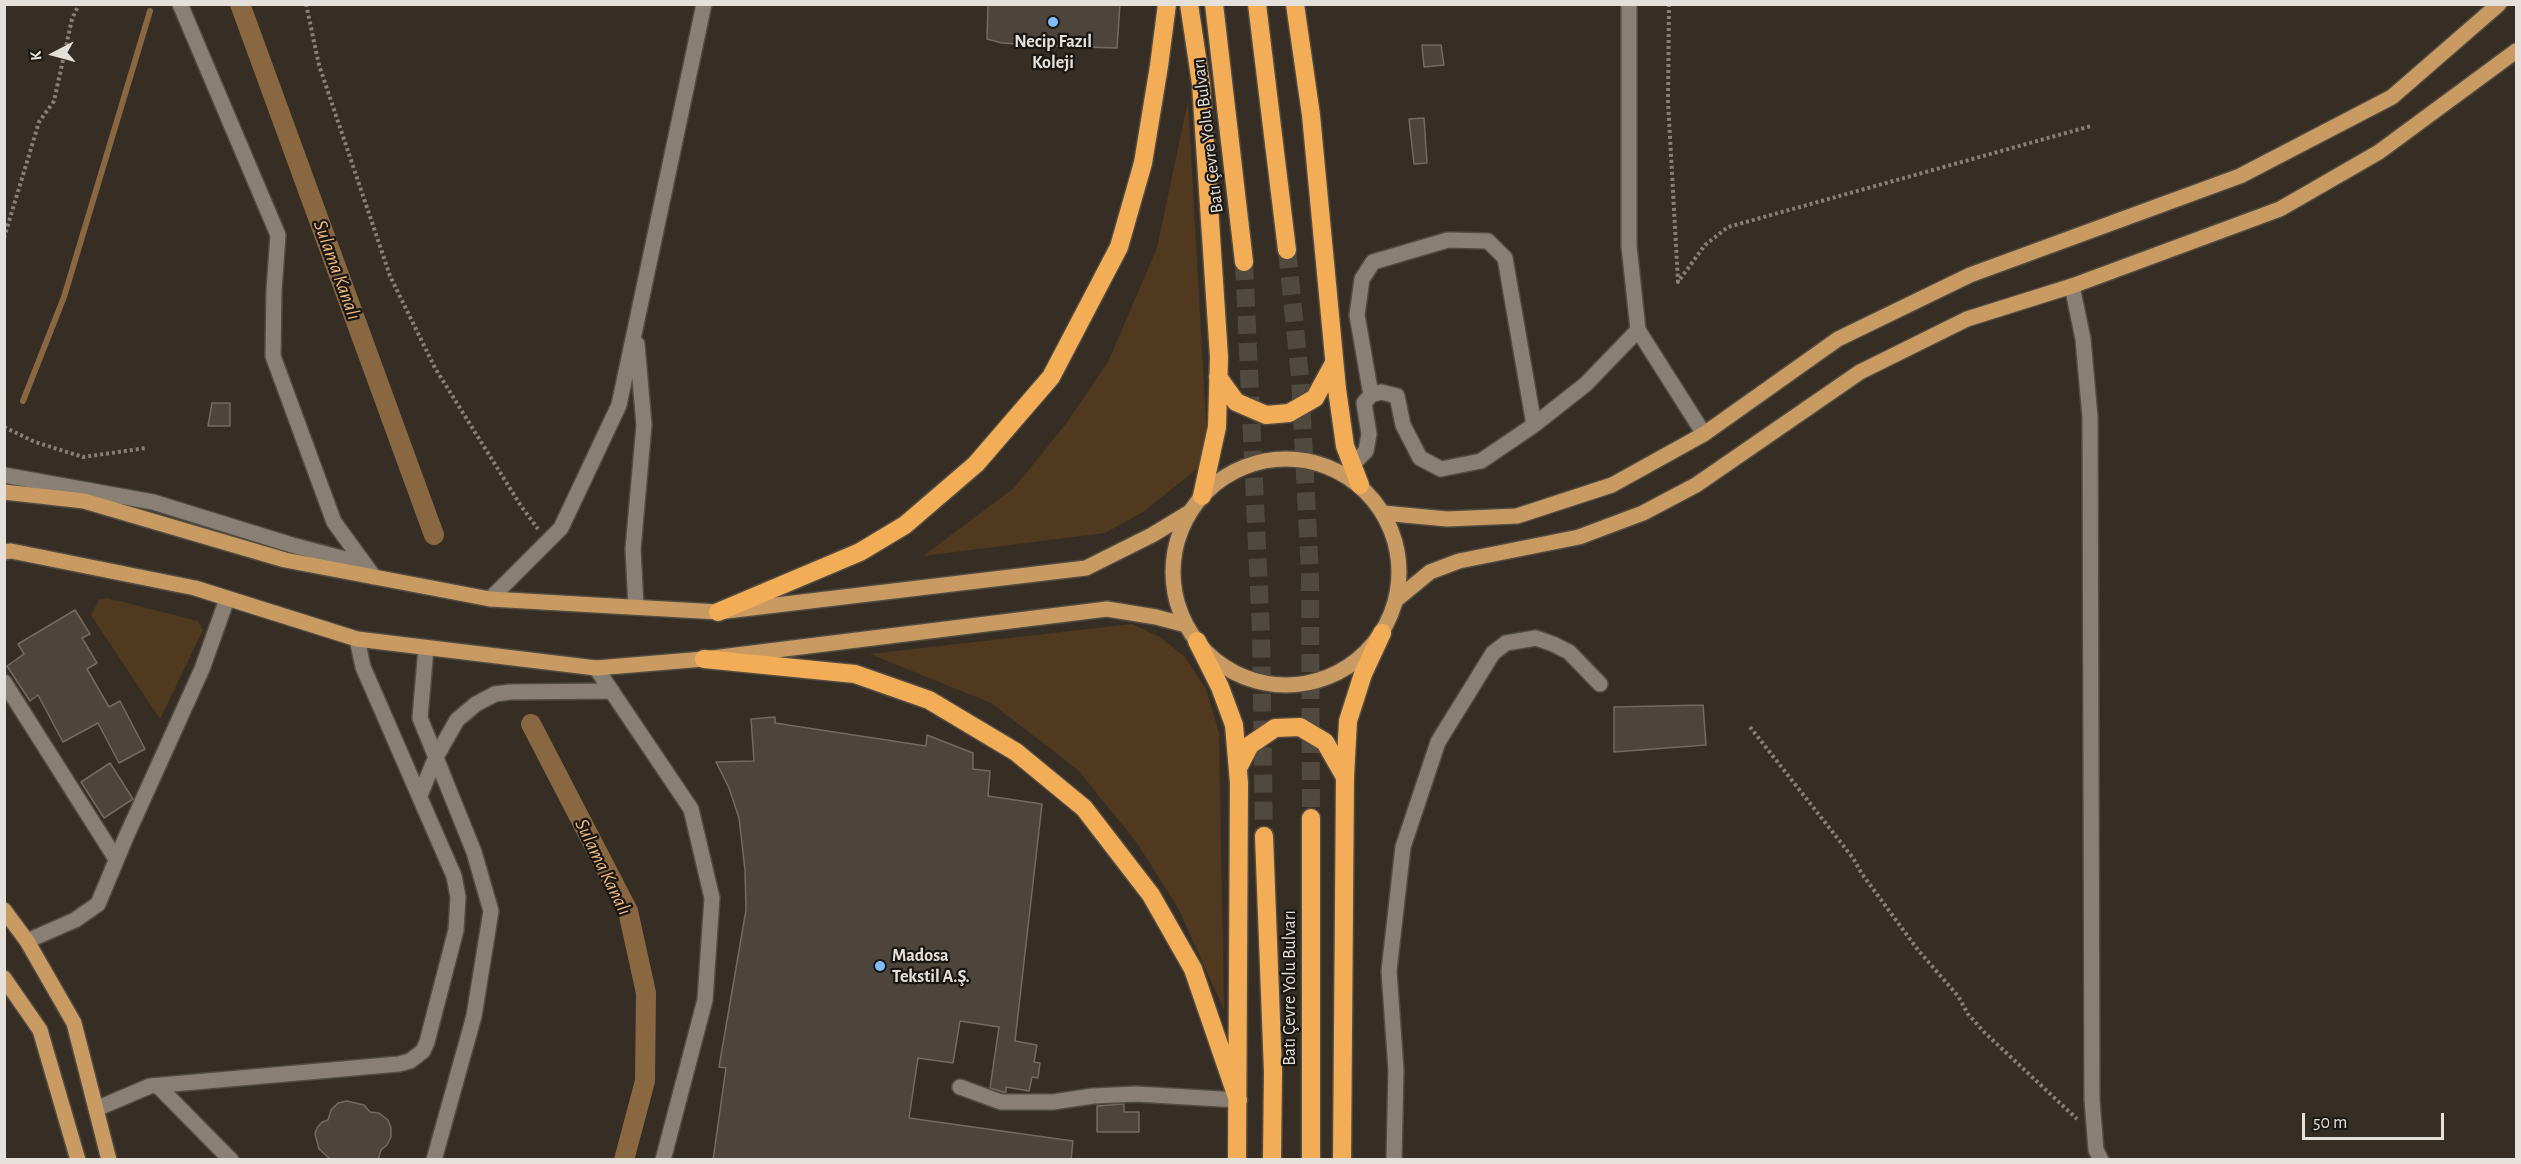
<!DOCTYPE html>
<meta charset="utf-8">
<style>
body{margin:0}
#map{position:relative;width:2521px;height:1164px;overflow:hidden;background:#362e25;font-family:"Alegreya Sans",sans-serif}
canvas{display:block}
.frame{position:absolute;inset:0;border:6px solid #e6e0da;pointer-events:none}
.north{position:absolute;left:24px;top:24px;width:60px;height:60px;-webkit-text-stroke:4px #1a1713;paint-order:stroke;rotate:264deg;font-size:16px;font-weight:700;line-height:24px;text-align:center;color:#e6e0da}
.north::after{content:'';display:block;margin:auto;width:21px;height:27px;background:#e6e0da;clip-path:polygon(50% 0,100% 100%,50% 72%,0 100%)}
.scale{position:absolute;left:2302px;top:1113px;width:142px;height:27px;box-sizing:border-box;border:3px solid #e6e0da;border-top:0;padding-left:8px;font-size:18px;line-height:21px;white-space:nowrap;color:#e6e0da;-webkit-text-stroke:4px #1a1713;paint-order:stroke}
</style>
<div id="map">
<canvas width="2521" height="1164"></canvas>
<div class="frame"></div>
<div class="north">K</div>
<div class="scale">50 m</div>
</div>
<script>
const ctx = document.querySelector('canvas').getContext('2d');
ctx.lineJoin = 'round';
function fillPath(path, color) { ctx.fillStyle = color; ctx.fill(path, 'evenodd'); }
const toPath = rows => new Path2D(rows.map(r => 'M' + r).join(''));
function trace(path, color, width, dash) { ctx.strokeStyle = color; ctx.lineWidth = width; ctx.lineCap = dash ? 'butt' : 'round'; ctx.setLineDash(dash || []); ctx.stroke(path); }
function label(font, color, halo, rows, align = 'center') {
  ctx.font = font + ' "Alegreya Sans",sans-serif'; ctx.lineWidth = 4.5; ctx.setLineDash([]); ctx.textBaseline = 'middle'; ctx.strokeStyle = halo; ctx.fillStyle = color; for (const [text, x, y, turn = 0] of rows) {
    ctx.save(); ctx.translate(x, y); ctx.rotate((+turn || 0) * Math.PI / 180); ctx.textAlign = isNaN(turn) ? turn : align; if (halo) ctx.strokeText(text, 0, 0); ctx.fillText(text, 0, 0); ctx.restore();
  }
}
fillPath(toPath([
 [1188,101,1207,440,1197,469,1143,512,1105,533,923,556,1014,488,1065,425,1108,362,1157,248],
 [107,598,198,621,203,630,160,719,91,615,99,600],
 [1132,624,1160,637,1185,657,1206,689,1219,733,1224,1010,1178,908,1137,843,1078,770,991,703,870,654]
]), '#50391f');
trace(toPath([
 [23,401,64,297,150,11]
]), '#896740', 6);
trace(toPath([
 [240,4,434,535],
 [531,724,628,911,646,993,645,1081,624,1160]
]), '#896740', 20);
const building = toPath([
 [988,4,1120,4,1117,48,1051,46,1002,43,987,39,988,4],
 [1422,45,1441,45,1444,65,1424,67,1422,45],
 [1424,118,1427,163,1414,164,1409,119,1424,118],
 [212,403,230,403,230,426,208,426,212,403],
 [75,610,90,634,82,638,97,663,87,669,109,707,120,701,145,749,119,763,98,723,63,742,38,695,30,701,7,666,24,654,18,644,75,610],
 [1703,705,1706,745,1614,752,1614,707,1703,705],
 [775,717,775,723,926,746,927,735,973,753,973,769,990,771,988,796,1042,804,1015,1041,1037,1045,1034,1062,1040,1063,1038,1078,1032,1077,1029,1091,1006,1087,1006,1092,1003,1092,990,1088,999,1027,960,1021,953,1063,918,1058,909,1118,1073,1141,1071,1160,713,1160,726,1068,719,1067,746,910,745,870,739,818,729,788,716,762,754,761,751,719,775,717],
 [110,763,133,799,104,818,81,782,110,763],
 [347,1101,364,1105,370,1112,379,1113,388,1120,391,1128,391,1137,387,1145,381,1150,378,1160,331,1160,319,1149,315,1134,317,1128,322,1122,328,1120,331,1110,338,1103,347,1101],
 [1122,1104,1124,1104,1124,1112,1139,1112,1139,1132,1097,1132,1097,1106,1122,1104]
]);
fillPath(building, '#4d443b');
trace(building, '#746a60', 1.5);
trace(toPath([
 [1287,250,1300,377,1310,574,1311,818],
 [1244,262,1261,633,1264,836]
]), '#504940', 18, [18, 9]);
const minor = toPath([
 [180,4,278,235,274,290,273,356,334,522,374,577],
 [1629,4,1629,246,1638,330,1704,434],
 [2072,286,2083,339,2090,417,2092,1100,2096,1150,2101,1160],
 [1371,395,1357,315,1362,279,1373,262,1448,240,1488,241,1505,258,1534,425],
 [1352,465,1366,451,1369,434,1364,403,1371,395,1381,392,1397,396,1403,425,1420,458,1441,469,1481,461,1534,425,1586,384,1638,330],
 [4,475,153,502,292,545,364,564],
 [490,599,561,528,619,405,704,4],
 [636,607,633,549,644,425,637,344],
 [426,648,420,718,474,852,491,911,474,1016,434,1160],
 [596,668,691,809,712,898,705,1000,663,1160],
 [4,682,116,859],
 [420,795,436,757,457,720,476,704,495,694,510,692,612,691],
 [27,941,75,920,98,904,126,837,202,669,227,599],
 [158,1086,231,1160],
 [960,1087,1001,1102,1053,1102,1093,1096,1136,1094,1238,1100],
 [96,1109,150,1086,399,1064,410,1061,423,1051,427,1042,456,930,458,897,454,876,363,667,357,639],
 [1394,1160,1396,1070,1389,971,1403,847,1438,742,1493,653,1506,643,1536,638,1553,644,1569,652,1600,684]
]);
const major = toPath([
 '1173 572a113 113 0 1 1 226 0a113 113 0 1 1-226 0Z',
 [4,492,84,501,285,560,490,599,718,612,1086,568,1152,535,1190,512],
 [1383,513,1447,519,1517,516,1612,485,1704,434,1838,339,1970,275,2240,176,2392,97,2499,4],
 [4,552,11,551,195,588,357,639,596,668,704,659,1107,609,1156,617,1186,625],
 [1396,600,1430,572,1459,561,1579,537,1643,513,1696,485,1860,372,1967,319,2072,286,2280,209,2379,152,2516,51],
 [4,910,27,941,74,1023,109,1160],
 [4,978,40,1030,78,1160]
]);
const highway = toPath([
 [1189,4,1201,84,1219,357,1217,427,1202,496],
 [1214,4,1244,262],
 [1257,4,1287,250],
 [1295,4,1311,115,1337,389,1345,446,1360,485],
 [1218,377,1236,402,1266,415,1289,413,1315,398,1334,363],
 [718,612,860,552,905,525,976,464,1051,377,1119,247,1143,163,1159,66,1167,4],
 [1197,641,1220,687,1234,725,1239,783,1237,1160],
 [704,659,855,674,929,700,1016,752,1084,808,1151,895,1193,969,1238,1100],
 [1238,768,1250,745,1275,728,1300,727,1325,742,1345,777],
 [1264,836,1273,1072,1272,1160],
 [1311,1160,1311,818],
 [1342,1160,1345,777,1348,721,1363,674,1382,633]
]);
trace(minor, '#514b42', 18);
trace(major, '#514b42', 18);
trace(highway, '#514b42', 21);
trace(toPath([
 [306,4,319,65,390,276,435,368,521,506,538,529],
 [1669,4,1668,101,1678,282,1705,245,1728,227,2091,126],
 [4,238,39,122,54,101,72,19,79,4],
 [4,427,35,442,83,457,146,448],
 [1750,727,1853,858,1862,874,1918,950,1958,996,1968,1014,1984,1032,2077,1119]
]), '#877f78', 4, [3, 3]);
trace(minor, '#897f75', 15);
trace(major, '#c99b63', 15);
trace(highway, '#f3ad57', 18);
for (const [x, y, r, color] of [
 [1053,22,6,"#80bdfa"],
 [880,966,6,"#80bdfa"]
]) { const dot = new Path2D(); dot.arc(x, y, r, 0, 2 * Math.PI); ctx.fillStyle = color; ctx.fill(dot); trace(dot, '#1a1713', 2); }
label('bold 18px', '#e6e0da', '#1a1713', [
 ["Necip Fazıl",1053,42],
 ["Koleji",1053,63],
 ["Madosa",892,956,"left"],
 ["Tekstil A.Ş.",892,977,"left"]
]);
label('18px', '#e6e0da', '#1a1713', [
 ["Batı Çevre Yolu Bulvarı",1208,136,-97],
 ["Batı Çevre Yolu Bulvarı",1290,988,-90]
]);
label('italic 20px', '#f2bb7e', '#1a1713', [
 ["Sulama Kanalı",337,270,70],
 ["Sulama Kanalı",603,867,64]
]);
</script>
